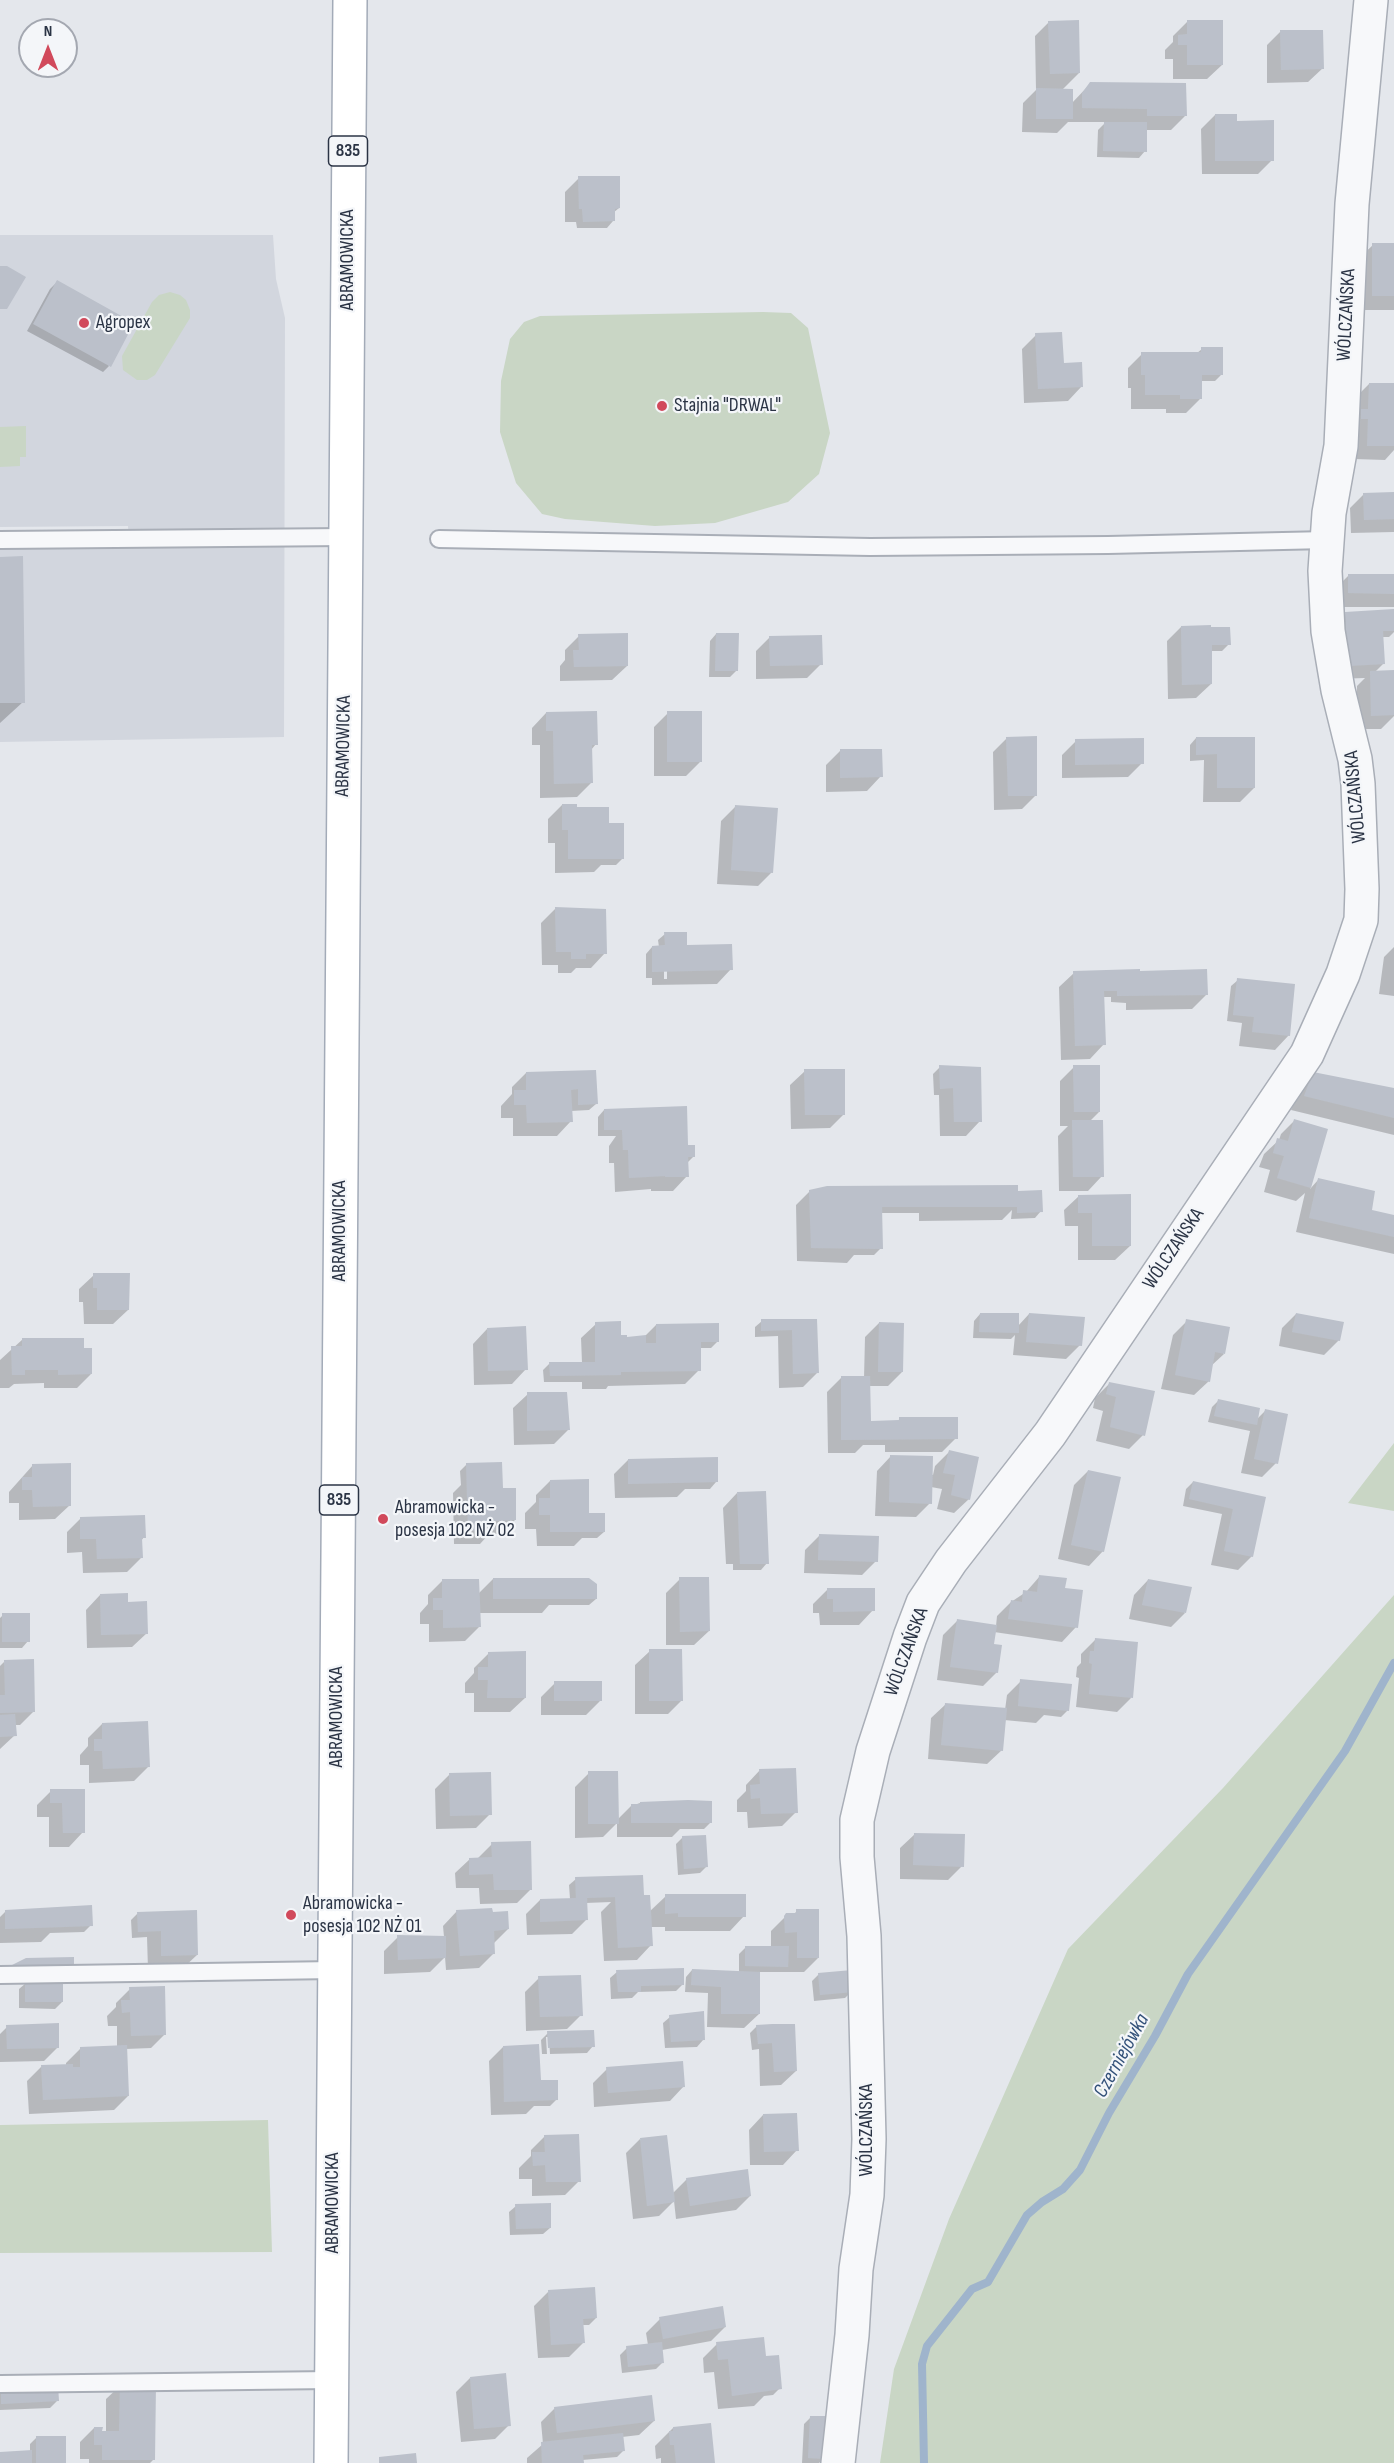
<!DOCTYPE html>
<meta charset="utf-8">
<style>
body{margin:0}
#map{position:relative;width:1394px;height:2463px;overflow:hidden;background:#e4e7ec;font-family:"Sofia Sans Condensed",sans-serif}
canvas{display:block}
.north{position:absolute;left:18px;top:18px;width:60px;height:60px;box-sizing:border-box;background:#f4f6f9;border:2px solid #a4a8b1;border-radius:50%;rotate:0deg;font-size:16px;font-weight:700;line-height:24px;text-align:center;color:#2b3445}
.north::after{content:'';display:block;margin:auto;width:21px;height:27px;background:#d1495b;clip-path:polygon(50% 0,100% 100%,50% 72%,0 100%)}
</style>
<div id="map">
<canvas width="1394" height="2463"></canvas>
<div class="north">N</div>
</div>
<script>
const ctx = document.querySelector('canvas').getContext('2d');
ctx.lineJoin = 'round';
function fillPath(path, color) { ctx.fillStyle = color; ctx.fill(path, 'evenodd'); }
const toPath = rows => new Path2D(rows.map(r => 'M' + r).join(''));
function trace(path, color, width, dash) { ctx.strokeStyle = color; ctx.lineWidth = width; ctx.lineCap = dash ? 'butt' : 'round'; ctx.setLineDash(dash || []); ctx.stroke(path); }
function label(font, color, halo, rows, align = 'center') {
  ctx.font = font + ' "Sofia Sans Condensed",sans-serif'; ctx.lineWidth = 4.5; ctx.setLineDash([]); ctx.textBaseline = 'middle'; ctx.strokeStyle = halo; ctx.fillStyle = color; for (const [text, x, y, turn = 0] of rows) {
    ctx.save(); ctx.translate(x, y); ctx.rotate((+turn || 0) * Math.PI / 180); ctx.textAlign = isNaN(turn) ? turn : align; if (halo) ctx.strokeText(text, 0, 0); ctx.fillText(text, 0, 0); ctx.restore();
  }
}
fillPath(toPath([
 [0,235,273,235,276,279,285,318,284,737,0,742,0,548,129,547,128,526,0,527]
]), '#d2d6de');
fillPath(toPath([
 [170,292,180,295,186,300,190,310,190,318,155,375,147,380,137,380,123,370,122,356,152,302,159,295],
 [763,312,791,313,808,328,830,433,819,474,788,502,715,523,655,526,565,519,542,514,516,483,500,432,501,381,510,339,524,322,540,316],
 [26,426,26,457,20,457,20,466,0,467,0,427],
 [1394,1443,1394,1511,1348,1503],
 [1394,1595,1394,2463,880,2463,894,2369,949,2219,1068,1949,1223,1788],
 [268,2120,272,2252,0,2253,0,2125]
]), '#c9d6c5');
fillPath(toPath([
 [1049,22,1079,73,1062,90,1071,104,1090,84,1185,116,1171,130,1146,130,1145,151,1139,158,1097,157,1098,130,1106,122,1068,122,1057,133,1022,132,1023,103,1036,90,1035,36],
 [1187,22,1222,65,1207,79,1173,79,1173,59,1165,59,1165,50,1173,42,1173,36],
 [1281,31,1323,68,1308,82,1267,83,1267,45],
 [1215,115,1235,122,1272,160,1258,174,1202,174,1201,129],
 [579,178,619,208,613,213,613,221,607,228,577,228,576,222,565,222,565,192],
 [1373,245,1394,245,1394,310,1359,310,1358,259],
 [57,282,109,366,103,372,27,331,50,289],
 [1036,335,1082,386,1068,401,1024,403,1022,349],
 [1202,349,1221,375,1215,381,1200,381,1200,399,1186,413,1166,413,1166,409,1131,409,1131,388,1128,388,1128,368,1142,354,1197,353],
 [1369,384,1394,385,1394,450,1385,460,1354,459,1355,398],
 [1394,493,1394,532,1351,533,1350,508,1364,494],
 [0,558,23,702,0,723],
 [1349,575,1394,576,1394,607,1335,607,1334,590],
 [1394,611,1394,632,1389,637,1382,637,1383,664,1375,672,1394,672,1394,716,1381,729,1357,729,1357,686,1365,678,1335,679,1332,628,1346,613],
 [1181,627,1229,644,1222,651,1210,651,1211,684,1196,698,1168,699,1167,641],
 [716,634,737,670,730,677,709,677,710,641],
 [579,636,627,666,612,680,560,681,560,666,565,660,565,650],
 [770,637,821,664,807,678,756,679,756,651],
 [546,713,596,744,591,750,591,783,577,797,540,798,540,745,532,745,532,728],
 [668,713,700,762,686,776,654,776,654,727],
 [1007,738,1036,795,1022,809,994,810,993,752],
 [1196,738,1254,738,1254,788,1240,802,1203,802,1204,760,1190,761,1190,745],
 [1076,741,1142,763,1128,777,1062,778,1062,755],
 [840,751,881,776,867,791,826,792,826,765],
 [562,805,608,825,623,858,616,865,601,865,594,872,555,873,555,843,548,843,548,819],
 [735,807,772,872,758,886,717,884,721,821],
 [556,908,605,953,591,968,576,968,571,973,558,973,558,965,542,965,541,923],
 [665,934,686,946,731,969,717,984,652,985,652,978,646,978,646,954,652,947,659,947,658,940],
 [664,959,667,959,667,979,664,979],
 [1394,947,1394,996,1379,994,1384,957],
 [1074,973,1206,995,1192,1009,1126,1010,1126,1003,1111,1002,1111,997,1103,997,1104,1044,1090,1059,1061,1060,1059,987],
 [1238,980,1289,1035,1275,1050,1239,1046,1242,1023,1227,1021,1231,986],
 [940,1067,980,1121,966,1136,940,1136,939,1095,934,1095,933,1074],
 [1074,1067,1099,1112,1089,1122,1102,1176,1088,1191,1059,1191,1058,1136,1068,1126,1060,1126,1060,1081],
 [805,1071,844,1114,830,1128,791,1129,790,1085],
 [571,1072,596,1104,589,1110,571,1111,571,1121,557,1136,513,1136,513,1118,501,1118,501,1106,512,1094,512,1087,526,1073],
 [1314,1073,1394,1090,1394,1135,1291,1110,1299,1088],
 [604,1110,694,1156,687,1163,687,1176,673,1191,651,1191,651,1189,615,1192,614,1163,609,1163,609,1146,616,1136,598,1136,598,1117],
 [1295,1120,1327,1130,1310,1189,1318,1180,1370,1211,1394,1216,1394,1254,1296,1232,1305,1193,1296,1201,1264,1192,1270,1170,1259,1167,1264,1154,1279,1140,1281,1134],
 [810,1191,1016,1195,1041,1211,1035,1218,1011,1219,1012,1210,1002,1220,919,1221,919,1213,880,1213,881,1248,874,1255,854,1255,847,1263,797,1261,796,1205],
 [1079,1196,1130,1246,1115,1260,1078,1260,1078,1226,1065,1226,1064,1210],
 [94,1275,128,1310,113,1324,84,1324,83,1302,79,1302,79,1289],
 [980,1314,1018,1326,1029,1314,1080,1345,1066,1359,1013,1355,1015,1335,1011,1339,973,1338,974,1321],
 [1296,1314,1339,1340,1324,1355,1279,1346,1282,1328],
 [762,1321,790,1321,817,1373,803,1387,779,1388,778,1336,755,1337,755,1327],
 [1187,1321,1224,1354,1211,1366,1209,1381,1194,1395,1161,1389,1173,1335],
 [879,1323,902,1372,888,1386,869,1386,869,1425,897,1421,900,1419,956,1438,942,1452,885,1452,885,1445,863,1445,855,1453,828,1453,827,1392,841,1378,864,1378,865,1337],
 [596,1324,626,1339,644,1337,656,1325,718,1341,711,1348,699,1348,699,1370,685,1384,608,1386,606,1389,582,1389,582,1382,544,1382,543,1370,550,1363,582,1363,581,1338],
 [487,1329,526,1369,512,1384,474,1385,473,1344],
 [23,1339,83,1350,91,1374,77,1388,44,1388,44,1383,14,1384,9,1388,0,1388,0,1360],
 [1109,1384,1143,1435,1129,1449,1096,1441,1103,1411,1093,1408,1095,1398],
 [528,1394,568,1430,554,1444,514,1445,513,1408],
 [1218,1401,1256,1420,1265,1411,1276,1463,1262,1477,1241,1473,1250,1431,1208,1422,1212,1407],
 [949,1452,969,1499,954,1513,937,1509,942,1489,931,1487,930,1503,916,1517,875,1516,877,1471,891,1456,933,1475,935,1466],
 [628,1460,716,1482,710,1489,685,1489,677,1497,615,1498,614,1474],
 [467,1464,501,1490,515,1520,501,1534,489,1534,480,1544,454,1544,453,1493,461,1485,460,1471],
 [33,1465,70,1505,55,1519,19,1520,19,1503,9,1503,9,1492],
 [1088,1471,1103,1551,1089,1566,1058,1559,1074,1485],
 [550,1481,604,1532,597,1538,582,1538,574,1546,537,1546,536,1529,525,1529,525,1513,536,1502,536,1495],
 [1193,1482,1264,1498,1252,1556,1238,1570,1211,1565,1222,1514,1183,1506,1186,1489],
 [737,1493,767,1563,761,1570,733,1570,733,1564,726,1564,723,1508],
 [81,1518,144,1537,141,1541,141,1558,127,1572,83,1573,82,1552,67,1553,67,1532],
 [819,1536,876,1561,862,1575,804,1573,805,1550],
 [1040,1576,1064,1589,1076,1627,1062,1642,994,1632,992,1645,997,1672,983,1686,937,1680,943,1635,957,1621,996,1626,997,1616,1011,1602,1026,1592],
 [493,1579,596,1599,589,1605,549,1605,542,1613,479,1613,479,1627,465,1641,429,1642,429,1624,420,1624,420,1613,428,1604,428,1595,442,1581,478,1594],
 [680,1579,709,1631,694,1645,666,1645,666,1593],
 [1148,1580,1185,1613,1171,1627,1129,1619,1134,1595],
 [828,1589,873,1610,859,1625,820,1625,819,1613,813,1613,813,1604],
 [100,1595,126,1603,147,1633,132,1647,87,1648,86,1610],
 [3,1615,28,1641,22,1648,0,1648,0,1618],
 [1095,1640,1131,1698,1117,1712,1076,1707,1079,1678,1076,1677,1077,1667,1081,1663,1081,1654],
 [650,1651,682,1700,668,1714,635,1714,635,1665],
 [489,1653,525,1698,510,1712,474,1712,474,1693,465,1693,465,1683,474,1673,474,1668],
 [4,1662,34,1711,20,1725,15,1725,15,1735,0,1749,0,1666],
 [1021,1681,1068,1710,1061,1717,1044,1715,1036,1723,1004,1720,1002,1750,987,1764,928,1759,931,1718,946,1704,1005,1710,1007,1695],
 [555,1683,600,1701,586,1715,541,1715,541,1697],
 [102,1724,148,1767,134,1781,89,1783,89,1765,80,1765,80,1755,88,1746,88,1738],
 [760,1770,796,1812,782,1826,748,1828,747,1812,737,1812,737,1800,746,1791,746,1785],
 [589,1773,617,1820,631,1806,640,1803,711,1822,704,1829,680,1829,672,1837,617,1837,617,1823,603,1837,575,1838,575,1787],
 [450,1774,490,1814,476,1828,436,1829,435,1789],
 [51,1791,83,1791,83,1832,69,1847,49,1847,49,1817,37,1817,37,1805],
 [915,1834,962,1866,948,1880,900,1879,900,1848],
 [683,1837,706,1867,700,1873,678,1875,676,1844],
 [492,1844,531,1889,517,1903,480,1904,479,1888,456,1888,455,1873,470,1859,478,1858],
 [576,1879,643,1895,649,1912,666,1896,744,1916,730,1931,665,1931,665,1927,650,1927,651,1945,637,1960,604,1961,601,1912,611,1902,586,1903,586,1920,572,1934,527,1935,526,1914,540,1900,570,1899,569,1885],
 [457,1911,508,1929,493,1944,494,1953,479,1968,446,1970,445,1957,430,1972,384,1974,384,1951,398,1937,444,1937,443,1926],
 [797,1911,818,1958,804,1972,759,1972,759,2014,744,2028,707,2027,708,1993,685,1992,686,1977,692,1970,739,1973,739,1954,746,1947,771,1948,771,1931,787,1915,793,1915],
 [5,1912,91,1925,84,1932,50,1933,41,1942,0,1943,0,1917],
 [138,1913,197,1955,182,1969,148,1970,147,1937,132,1938,131,1920],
 [617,1972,683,1984,676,1991,638,1992,632,1998,611,1999,610,1978],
 [819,1974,852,1991,845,1998,814,2001,812,1981],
 [539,1978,581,2015,567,2029,526,2031,525,1992],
 [26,1983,62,2002,55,2009,19,2008,19,1989],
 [130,1989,165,2034,151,2048,126,2049,128,2096,114,2110,29,2114,27,2081,41,2067,66,2065,66,2063,80,2049,117,2047,117,2026,108,2026,107,2016,116,2007,116,2003],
 [670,2017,703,2040,697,2047,665,2048,663,2023],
 [794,2025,796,2071,781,2085,760,2086,759,2049,752,2050,750,2033,757,2026],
 [7,2027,58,2047,44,2061,0,2062,0,2034],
 [548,2033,593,2046,587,2053,550,2054,549,2037,546,2037,547,2054,542,2054,541,2040],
 [503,2047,557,2099,550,2106,534,2106,526,2114,491,2115,489,2061],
 [607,2069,684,2086,670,2101,594,2107,593,2083],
 [763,2115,797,2150,783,2165,750,2165,749,2130],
 [545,2136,579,2181,565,2195,532,2196,532,2179,519,2179,519,2168,531,2156,531,2150],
 [640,2139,672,2194,687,2179,750,2196,736,2210,676,2219,674,2201,659,2216,633,2219,626,2153],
 [516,2206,550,2228,543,2234,510,2235,509,2212],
 [549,2291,596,2318,589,2325,582,2325,583,2343,569,2357,538,2358,534,2306],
 [660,2319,725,2327,711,2341,662,2350,663,2362,656,2369,622,2373,620,2355,627,2348,648,2345,646,2333],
 [717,2344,765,2360,780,2388,773,2395,764,2396,754,2406,718,2409,714,2372,704,2373,703,2358],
 [470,2378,509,2425,495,2439,461,2442,456,2392],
 [121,2385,153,2460,150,2463,89,2463,89,2459,80,2459,80,2442,94,2428,101,2432,106,2432,106,2399],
 [0,2390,57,2401,50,2408,0,2410],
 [555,2408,654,2421,639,2435,622,2437,623,2451,617,2457,582,2460,581,2463,527,2463,527,2458,543,2444,541,2422],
 [811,2417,824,2458,819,2463,802,2463,804,2424],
 [673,2428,713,2463,661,2463,661,2458,656,2459,655,2446],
 [37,2437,64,2463,0,2463,0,2453,30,2452,30,2444]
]), '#0003');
trace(toPath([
 [924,2463,922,2364,927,2346,972,2289,988,2282,1027,2215,1042,2202,1063,2189,1080,2170,1109,2113,1155,2036,1188,1974,1345,1751,1394,1663]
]), '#9fb4cc', 8);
fillPath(toPath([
 [1079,20,1080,73,1050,74,1048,21],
 [1187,20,1223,20,1223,65,1187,65,1187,45,1178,45,1178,35,1187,34],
 [1280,30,1323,30,1324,69,1281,70],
 [1090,82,1186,83,1187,116,1147,116,1147,109,1082,108,1082,93],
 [1036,88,1073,89,1073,119,1036,119],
 [1215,114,1237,114,1237,121,1274,120,1274,161,1215,161],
 [1104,122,1147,122,1147,152,1103,151],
 [578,176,620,176,620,208,615,209,615,221,583,222,582,209,579,209],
 [1372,243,1394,243,1394,296,1372,296],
 [0,266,7,266,26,277,7,309,0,309],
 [57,280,134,323,111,367,33,324],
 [1062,332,1064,363,1082,362,1083,387,1038,389,1035,333],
 [1201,347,1223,347,1223,375,1202,375,1202,399,1180,399,1180,395,1145,395,1145,375,1141,375,1141,352,1201,352],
 [1369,383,1394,383,1394,446,1367,446,1368,419,1361,419,1361,409,1368,409],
 [1394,492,1394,519,1364,520,1363,493],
 [23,556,25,703,0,703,0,557],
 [1348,574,1394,574,1394,594,1348,593],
 [1394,609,1394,631,1383,631,1385,664,1348,666,1345,612],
 [1211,625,1211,627,1230,627,1231,645,1212,645,1212,684,1182,685,1181,626],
 [628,633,628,666,574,667,573,650,579,650,578,634],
 [716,633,739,633,738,671,715,671],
 [822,635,823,665,770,666,769,636],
 [1394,670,1394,715,1371,716,1370,671],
 [597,711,598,745,592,745,593,783,554,784,553,731,546,731,546,712],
 [667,711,702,711,702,762,667,762],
 [1037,736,1037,796,1008,796,1006,737],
 [1196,737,1255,737,1255,788,1217,788,1217,754,1196,755],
 [1144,738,1144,764,1075,765,1075,739],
 [840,749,882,749,883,777,840,778],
 [562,804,577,804,577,807,609,807,609,823,624,823,624,859,568,859,568,830,562,830],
 [735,805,778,808,773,873,731,870],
 [555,907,606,909,607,954,586,954,586,959,571,959,571,952,556,952],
 [664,932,687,932,687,945,732,944,733,970,652,972,652,946,665,945],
 [1140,969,1140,971,1207,969,1208,995,1117,996,1117,991,1104,991,1106,1045,1075,1046,1073,971],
 [1237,978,1295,984,1290,1036,1252,1032,1254,1017,1233,1015],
 [939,1065,981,1067,982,1122,954,1122,953,1088,940,1089],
 [1073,1065,1100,1065,1100,1112,1074,1112],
 [804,1069,845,1069,845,1115,805,1115],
 [596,1070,598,1104,578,1105,578,1089,571,1090,573,1122,527,1123,526,1105,514,1105,514,1090,526,1090,526,1072],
 [1313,1072,1394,1088,1394,1118,1304,1096],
 [687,1106,688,1145,695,1145,695,1157,688,1157,689,1177,665,1177,665,1176,629,1178,628,1150,623,1150,622,1130,604,1130,604,1109],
 [1294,1119,1328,1129,1311,1188,1277,1178,1284,1156,1273,1153,1277,1138,1288,1141],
 [1072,1120,1103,1120,1104,1177,1073,1177],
 [1318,1178,1375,1191,1372,1210,1394,1215,1394,1237,1309,1218],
 [1018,1185,1018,1191,1042,1190,1043,1212,1017,1213,1017,1207,882,1207,883,1249,811,1248,809,1190,827,1186],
 [1131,1194,1131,1246,1092,1246,1092,1213,1078,1213,1078,1195],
 [93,1273,130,1273,129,1310,97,1310,97,1288,93,1288],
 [980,1313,1019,1313,1019,1333,979,1332],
 [1029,1313,1085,1317,1082,1346,1026,1342],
 [1296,1313,1344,1322,1340,1341,1292,1332],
 [761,1319,817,1319,819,1373,793,1374,792,1330,761,1331],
 [1186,1319,1230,1327,1225,1354,1215,1352,1210,1382,1175,1375],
 [621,1321,621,1335,627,1335,627,1337,646,1335,646,1343,656,1343,656,1324,719,1323,719,1342,701,1342,701,1371,621,1372,621,1375,550,1376,549,1362,595,1362,595,1322],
 [879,1322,904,1323,903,1372,878,1372],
 [526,1326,528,1370,488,1371,487,1328],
 [22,1338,84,1338,84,1348,92,1348,92,1374,58,1375,58,1370,25,1370,25,1375,12,1375,11,1346,22,1346],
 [841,1376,870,1376,871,1421,899,1420,899,1417,958,1417,958,1439,841,1440],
 [1109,1382,1155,1391,1145,1436,1110,1427,1116,1397,1106,1394],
 [527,1392,567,1392,570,1430,527,1431],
 [1218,1399,1260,1408,1257,1425,1214,1416],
 [1265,1409,1288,1414,1278,1464,1254,1459],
 [949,1450,979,1457,970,1500,951,1495,955,1475,943,1473],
 [890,1455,933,1456,932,1504,889,1502],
 [718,1457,718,1482,628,1484,628,1459],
 [502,1462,503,1488,516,1488,516,1520,495,1521,495,1530,468,1531,466,1463],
 [71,1463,71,1506,33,1507,32,1490,22,1490,22,1477,32,1477,32,1464],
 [1088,1470,1121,1477,1104,1552,1071,1545],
 [589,1479,589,1513,605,1513,605,1532,550,1532,550,1515,539,1515,539,1498,550,1498,550,1480],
 [1193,1481,1266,1497,1253,1557,1224,1551,1233,1509,1189,1499],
 [766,1491,769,1564,740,1564,737,1492],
 [145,1515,146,1538,142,1538,143,1558,97,1559,96,1539,80,1539,80,1517],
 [819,1534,879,1536,878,1562,818,1560],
 [1039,1575,1067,1578,1065,1588,1083,1590,1078,1628,1008,1619,1011,1600,1022,1602,1023,1590,1037,1592],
 [679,1577,709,1577,710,1631,680,1632],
 [493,1578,589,1578,597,1584,597,1599,493,1599],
 [442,1579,479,1579,481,1627,443,1628,443,1610,433,1610,433,1598,442,1598],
 [1148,1579,1192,1587,1186,1613,1142,1605],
 [827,1588,875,1588,875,1611,833,1612,833,1599,827,1599],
 [128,1593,128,1602,147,1601,148,1634,101,1635,100,1594],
 [2,1613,30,1613,30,1642,2,1642],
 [957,1619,997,1625,994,1644,1002,1645,998,1673,950,1667],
 [1095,1638,1138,1642,1133,1698,1089,1694,1092,1664,1089,1663,1090,1651,1094,1651],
 [649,1649,682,1649,683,1701,649,1701],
 [526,1651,526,1698,487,1698,488,1680,478,1680,478,1667,488,1667,488,1652],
 [34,1659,35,1712,0,1713,0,1695,5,1695,4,1660],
 [1020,1679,1072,1684,1069,1711,1018,1706],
 [554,1681,602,1681,602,1701,554,1701],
 [945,1703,1007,1708,1003,1751,941,1745],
 [15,1714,17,1736,0,1737,0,1715],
 [148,1721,150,1767,103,1769,102,1751,94,1751,94,1739,102,1739,102,1723],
 [796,1768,798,1813,761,1814,760,1798,751,1799,750,1785,760,1784,759,1769],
 [588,1771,618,1771,619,1824,588,1824],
 [491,1772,492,1815,450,1816,449,1773],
 [50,1789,85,1789,85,1833,63,1833,62,1803,50,1803],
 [688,1800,712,1801,712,1823,631,1823,631,1804,640,1804,640,1802],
 [914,1833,965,1834,964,1867,913,1865],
 [706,1835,708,1867,684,1869,682,1836],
 [531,1841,532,1890,494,1890,493,1874,469,1875,469,1858,492,1857,491,1842],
 [643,1875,644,1895,650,1895,653,1946,618,1948,615,1897,587,1898,588,1920,540,1922,540,1899,576,1898,575,1877],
 [665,1894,746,1894,746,1917,678,1917,678,1913,665,1914],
 [92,1905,93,1926,5,1929,5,1910],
 [492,1908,493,1912,508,1911,509,1929,494,1931,495,1954,460,1956,456,1910],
 [796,1909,819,1909,819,1958,797,1958,797,1932,785,1933,784,1916,786,1913,796,1913],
 [197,1910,198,1955,161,1956,161,1931,138,1932,137,1912],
 [397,1935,446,1936,446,1958,398,1960],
 [745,1946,789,1946,788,1967,745,1966],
 [74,1957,74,1970,8,1967,26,1958],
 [684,1968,684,1985,641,1986,641,1992,618,1992,616,1970],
 [692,1969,760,1972,760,2014,721,2014,721,1987,691,1985],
 [852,1970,853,1992,820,1995,818,1973],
 [581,1975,583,2016,540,2017,538,1976],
 [25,1981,63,1982,63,2002,25,2002],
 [165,1986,166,2035,131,2036,130,2012,122,2013,121,2000,130,2000,129,1987],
 [704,2011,705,2040,671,2042,669,2015],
 [59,2023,59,2048,7,2049,6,2025],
 [772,2024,795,2024,797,2071,774,2072,772,2043,758,2044,756,2025],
 [594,2030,595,2047,548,2048,547,2031],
 [539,2044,541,2080,558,2080,558,2100,504,2102,503,2046],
 [127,2045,129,2096,43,2100,41,2065,73,2064,73,2067,80,2067,80,2047],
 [683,2061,685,2087,608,2093,606,2067],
 [797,2113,799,2151,764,2152,763,2114],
 [579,2134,581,2182,546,2182,545,2165,533,2166,532,2152,545,2152,544,2135],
 [667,2135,675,2202,647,2206,640,2138],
 [748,2169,751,2196,690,2206,686,2178],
 [551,2203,551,2228,516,2229,515,2204],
 [595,2287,597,2318,583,2319,585,2343,551,2345,548,2290],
 [723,2306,726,2327,663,2339,659,2317],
 [764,2337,766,2356,779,2355,782,2389,732,2396,728,2359,718,2360,716,2342],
 [662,2342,664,2363,628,2367,626,2346],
 [506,2373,511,2426,474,2429,470,2377],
 [120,2383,156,2384,155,2460,102,2460,102,2445,94,2445,94,2427,103,2427,102,2431,119,2431],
 [58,2385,59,2401,1,2404,1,2387],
 [652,2395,655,2421,557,2433,554,2407],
 [810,2416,827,2416,825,2459,808,2458],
 [711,2423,715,2463,676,2463,674,2445,670,2445,669,2431,673,2431,673,2427],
 [623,2433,625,2451,583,2455,584,2463,542,2463,541,2442],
 [36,2436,66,2436,66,2463,36,2463],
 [32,2450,32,2463,0,2463,0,2452],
 [416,2453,417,2463,379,2463,379,2457]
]), '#bbc0ca');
const lane = toPath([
 [439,539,870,547,1108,545,1327,540],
 [0,540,345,537],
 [0,1975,335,1970],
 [0,2384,331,2380]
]);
const street = toPath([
 [838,2463,852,2335,856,2269,867,2195,869,2139,864,1936,857,1857,857,1820,873,1751,910,1637,923,1603,951,1561,1050,1434,1307,1054,1343,974,1361,920,1362,889,1358,784,1355,759,1338,690,1328,631,1325,571,1329,513,1341,446,1352,204,1371,0]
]);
const primary = toPath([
 [331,2463,350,0]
]);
trace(lane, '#a9aeb7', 20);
trace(street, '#a9aeb7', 36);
trace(primary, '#a3abb8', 36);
trace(lane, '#f7f8fa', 16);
trace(street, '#f7f8fa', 33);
trace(primary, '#fff', 33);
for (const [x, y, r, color] of [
 [84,323,6,"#d1495b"],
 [662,406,6,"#d1495b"],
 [383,1519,6,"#d1495b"],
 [291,1915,6,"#d1495b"]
]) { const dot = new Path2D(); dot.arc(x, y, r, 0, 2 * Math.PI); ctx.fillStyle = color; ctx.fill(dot); trace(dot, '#f4f6f9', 2); }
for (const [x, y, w] of [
 [348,151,39],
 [339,1500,39]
]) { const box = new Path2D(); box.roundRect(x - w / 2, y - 15, w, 30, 4.5); ctx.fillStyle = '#f4f6f9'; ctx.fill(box); trace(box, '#2b3445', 1.5); }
label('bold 18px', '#2b3445', null, [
 ["835",348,151],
 ["835",339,1500]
]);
label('20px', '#2b3445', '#f4f6f9', [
 ["ABRAMOWICKA",348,260,-90],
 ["WÓLCZAŃSKA",1347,315,-87],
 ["ABRAMOWICKA",344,746,-89],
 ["WÓLCZAŃSKA",1356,797,-95],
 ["ABRAMOWICKA",340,1231,-90],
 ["WÓLCZAŃSKA",1174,1249,-56],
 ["WÓLCZAŃSKA",907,1652,-70],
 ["ABRAMOWICKA",337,1717,-90],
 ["WÓLCZAŃSKA",867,2130,-90],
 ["ABRAMOWICKA",333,2203,-90]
]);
label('20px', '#2b3445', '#f4f6f9', [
 ["Agropex",96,323],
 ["Stajnia \"DRWAL\"",674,406],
 ["Abramowicka -",395,1508],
 ["posesja 102 NŻ 02",395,1531],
 ["Abramowicka -",303,1904],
 ["posesja 102 NŻ 01",303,1927]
], 'left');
label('italic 21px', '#34527a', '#f4f6f9', [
 ["Czerniejówka",1122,2056,-61]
]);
</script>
